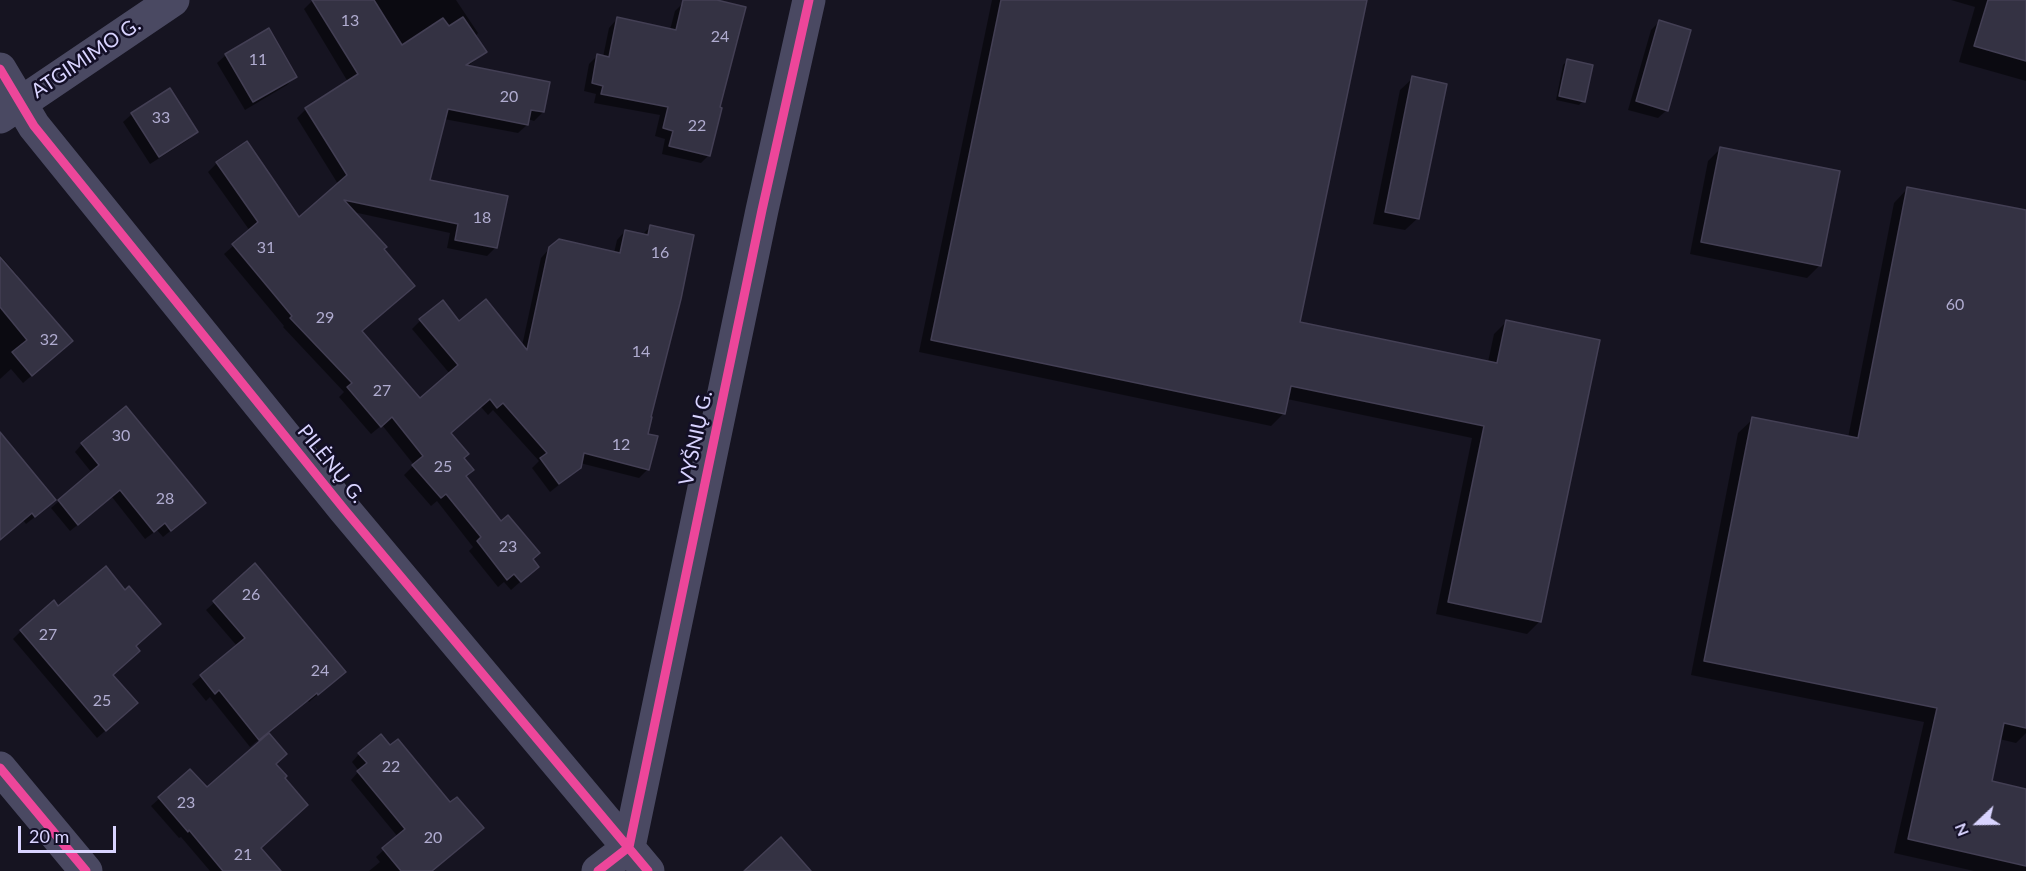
<!DOCTYPE html>
<meta charset="utf-8">
<style>
body{margin:0}
#map{position:relative;width:2026px;height:871px;overflow:hidden;background:#161421;font-family:Lato,sans-serif}
canvas{display:block}
.north{position:absolute;left:1948px;top:793px;width:60px;height:60px;-webkit-text-stroke:4px #130f26;paint-order:stroke;rotate:248deg;font-size:16px;font-weight:700;line-height:24px;text-align:center;color:#d9d4ff}
.north::after{content:'';display:block;margin:auto;width:21px;height:27px;background:#d9d4ff;clip-path:polygon(50% 0,100% 100%,50% 72%,0 100%)}
.scale{position:absolute;left:18px;top:826px;width:98px;height:27px;box-sizing:border-box;border:3px solid #d9d4ff;border-top:0;padding-left:8px;font-size:18px;line-height:21px;white-space:nowrap;color:#d9d4ff;-webkit-text-stroke:4px #130f26;paint-order:stroke}
</style>
<div id="map">
<canvas width="2026" height="871"></canvas>
<div class="north">N</div>
<div class="scale">20 m</div>
</div>
<script>
const ctx = document.querySelector('canvas').getContext('2d');
ctx.lineJoin = 'round';
function fillPath(path, color) { ctx.fillStyle = color; ctx.fill(path, 'evenodd'); }
const toPath = rows => new Path2D(rows.map(r => 'M' + r).join(''));
function trace(path, color, width, dash) { ctx.strokeStyle = color; ctx.lineWidth = width; ctx.lineCap = dash ? 'butt' : 'round'; ctx.setLineDash(dash || []); ctx.stroke(path); }
function label(font, color, halo, rows, align = 'center') {
  ctx.font = font + ' Lato,sans-serif'; ctx.lineWidth = 5; ctx.setLineDash([]); ctx.textBaseline = 'middle'; ctx.strokeStyle = halo; ctx.fillStyle = color; for (const [text, x, y, turn = 0] of rows) {
    ctx.save(); ctx.translate(x, y); ctx.rotate((+turn || 0) * Math.PI / 180); ctx.textAlign = isNaN(turn) ? turn : align; if (halo) ctx.strokeText(text, 0, 0); ctx.fillText(text, 0, 0); ctx.restore();
  }
}
fillPath(toPath([
 [313,0,456,0,478,33,475,37,485,52,467,67,543,112,534,121,528,119,527,125,518,133,444,119,428,182,496,247,487,256,447,248,450,233,353,212,382,249,361,332,420,400,450,374,412,329,420,321,459,323,522,346,541,258,550,248,614,253,617,240,625,231,642,235,650,227,647,435,648,469,639,478,580,463,579,467,570,476,550,492,532,468,539,461,493,410,488,415,481,407,450,433,462,459,465,477,537,567,511,590,504,582,498,587,469,551,473,547,437,501,431,506,404,475,414,465,382,425,371,434,339,397,344,392,283,327,284,326,224,254,250,231,208,172,217,163,299,219,338,184,297,118,306,109,348,82,304,9],
 [700,0,711,0,718,109,709,155,701,163,662,154,665,139,655,136,660,115,594,103,596,94,584,91,589,64,597,56,603,57,609,28,617,19,670,30,675,11,684,2],
 [992,0,1365,0,1299,323,1488,362,1494,334,1506,322,1540,621,1527,634,1436,614,1472,438,1287,399,1284,413,1271,426,919,352],
 [1951,0,2026,0,2026,81,1959,62,1975,7],
 [1659,22,1667,110,1658,118,1628,110,1651,30],
 [226,55,295,77,287,85,245,110,217,63],
 [1567,61,1583,101,1579,105,1556,100,1563,65],
 [1413,78,1418,218,1405,230,1373,224,1400,90],
 [132,114,196,132,188,140,150,164,123,122],
 [1720,149,1820,265,1807,278,1690,254,1708,161],
 [1908,188,2026,212,2026,733,2016,743,1999,739,1990,782,2026,791,2026,871,1974,871,1894,853,1924,722,1691,675,1738,433,1753,419,1848,438,1894,203],
 [0,255,17,275,16,277,63,349,23,383,11,369,0,379],
 [0,434,46,508,26,524,23,520,0,539],
 [82,444,196,510,163,537,157,530,145,539,112,497,70,531,51,508,92,473,75,452],
 [255,566,344,672,309,702,307,700,267,733,285,754,274,765,259,848,272,871,210,871,181,837,179,838,151,806,190,771,207,789,266,737,264,735,250,747,210,697,206,701,192,684,237,646,206,610],
 [125,592,135,647,111,675,128,711,97,738,13,639,21,631,58,608],
 [390,747,432,871,369,871,380,862,376,857,398,837,351,780,359,771,352,762,359,754]
]), '#0007');
const building = toPath([
 [312,0,374,0,402,45,443,18,449,26,463,17,487,52,466,65,550,82,544,112,531,110,528,125,448,109,430,180,508,196,497,248,455,240,458,224,344,200,387,247,384,249,415,286,362,331,420,398,458,365,419,319,443,300,459,321,486,299,527,350,549,247,559,239,620,253,625,230,648,235,650,225,694,235,681,299,651,417,652,417,648,434,658,436,649,470,584,453,581,468,559,484,540,458,547,453,503,403,497,408,490,399,451,433,469,454,464,458,474,470,466,476,501,521,508,515,540,553,533,559,539,567,521,582,514,574,507,580,477,541,481,537,446,494,441,498,412,465,423,456,392,417,381,427,347,387,352,383,290,318,292,316,232,244,258,222,216,162,247,141,299,217,347,175,305,108,358,74,312,0],
 [683,0,717,0,746,7,720,107,722,108,710,156,669,146,673,131,663,128,668,107,601,94,603,86,592,83,597,54,609,57,617,17,676,30,683,0],
 [1001,0,1367,0,1300,322,1497,363,1506,320,1600,340,1541,622,1448,602,1484,426,1291,386,1285,414,931,340,1001,0],
 [1988,0,2026,0,2026,61,1974,46,1988,0],
 [1659,20,1691,30,1668,111,1636,101,1659,20],
 [269,28,297,77,253,102,225,54,269,28],
 [1567,59,1593,65,1585,102,1559,96,1567,59],
 [1412,76,1447,84,1419,219,1385,212,1412,76],
 [170,88,198,132,159,157,131,113,170,88],
 [1720,147,1840,171,1821,266,1701,242,1720,147],
 [1907,187,2026,210,2026,728,2004,723,1992,781,2026,789,2026,866,1908,839,1937,708,1704,661,1752,417,1858,438,1907,187],
 [0,257,73,341,32,376,12,352,27,340,0,307,0,257],
 [126,406,206,503,171,531,165,523,154,532,120,490,78,525,58,500,99,465,81,443,126,406],
 [0,432,56,500,35,517,32,513,0,540,0,432],
 [255,563,346,672,318,695,317,693,259,740,219,690,215,694,200,675,245,638,213,601,255,563],
 [106,566,125,590,129,586,161,624,136,646,140,651,113,675,138,703,106,731,20,630,54,600,58,606,106,566],
 [269,733,287,754,276,764,287,776,285,778,308,805,261,848,281,871,223,871,189,830,188,832,158,797,190,769,207,787,269,733],
 [381,734,390,745,398,739,450,802,457,797,484,828,432,871,401,871,382,848,405,829,357,771,367,763,358,753,381,734],
 [781,837,811,871,744,871,781,837]
]);
fillPath(building, '#343243');
trace(building, '#433f54', 1.5);
trace(toPath([
 [0,69,34,126,344,509,648,871],
 [0,117,173,0],
 [0,768,86,871],
 [598,871,629,847,762,210,809,0]
]), '#4a4962', 33);
trace(toPath([
 [0,69,34,126,344,509,648,871],
 [0,768,86,871],
 [598,871,629,847,762,210,809,0]
]), '#ed469a', 9);
label('16px', '#b0acd0', null, [
 ["13",350,21],
 ["24",720,37],
 ["11",258,60],
 ["20",509,97],
 ["33",161,118],
 ["22",697,126],
 ["18",482,218],
 ["31",266,248],
 ["16",660,253],
 ["60",1955,305],
 ["29",325,318],
 ["32",49,340],
 ["14",641,352],
 ["27",382,391],
 ["30",121,436],
 ["12",621,445],
 ["25",443,467],
 ["28",165,499],
 ["23",508,547],
 ["26",251,595],
 ["27",48,635],
 ["24",320,671],
 ["25",102,701],
 ["22",391,767],
 ["23",186,803],
 ["20",433,838],
 ["21",243,855]
]);
label('20px', '#d9d4ff', '#130f26', [
 ["ATGIMIMO G.",86,58,-34],
 ["VYŠNIŲ G.",696,438,-78],
 ["PILĖNŲ G.",331,464,51]
]);
</script>
